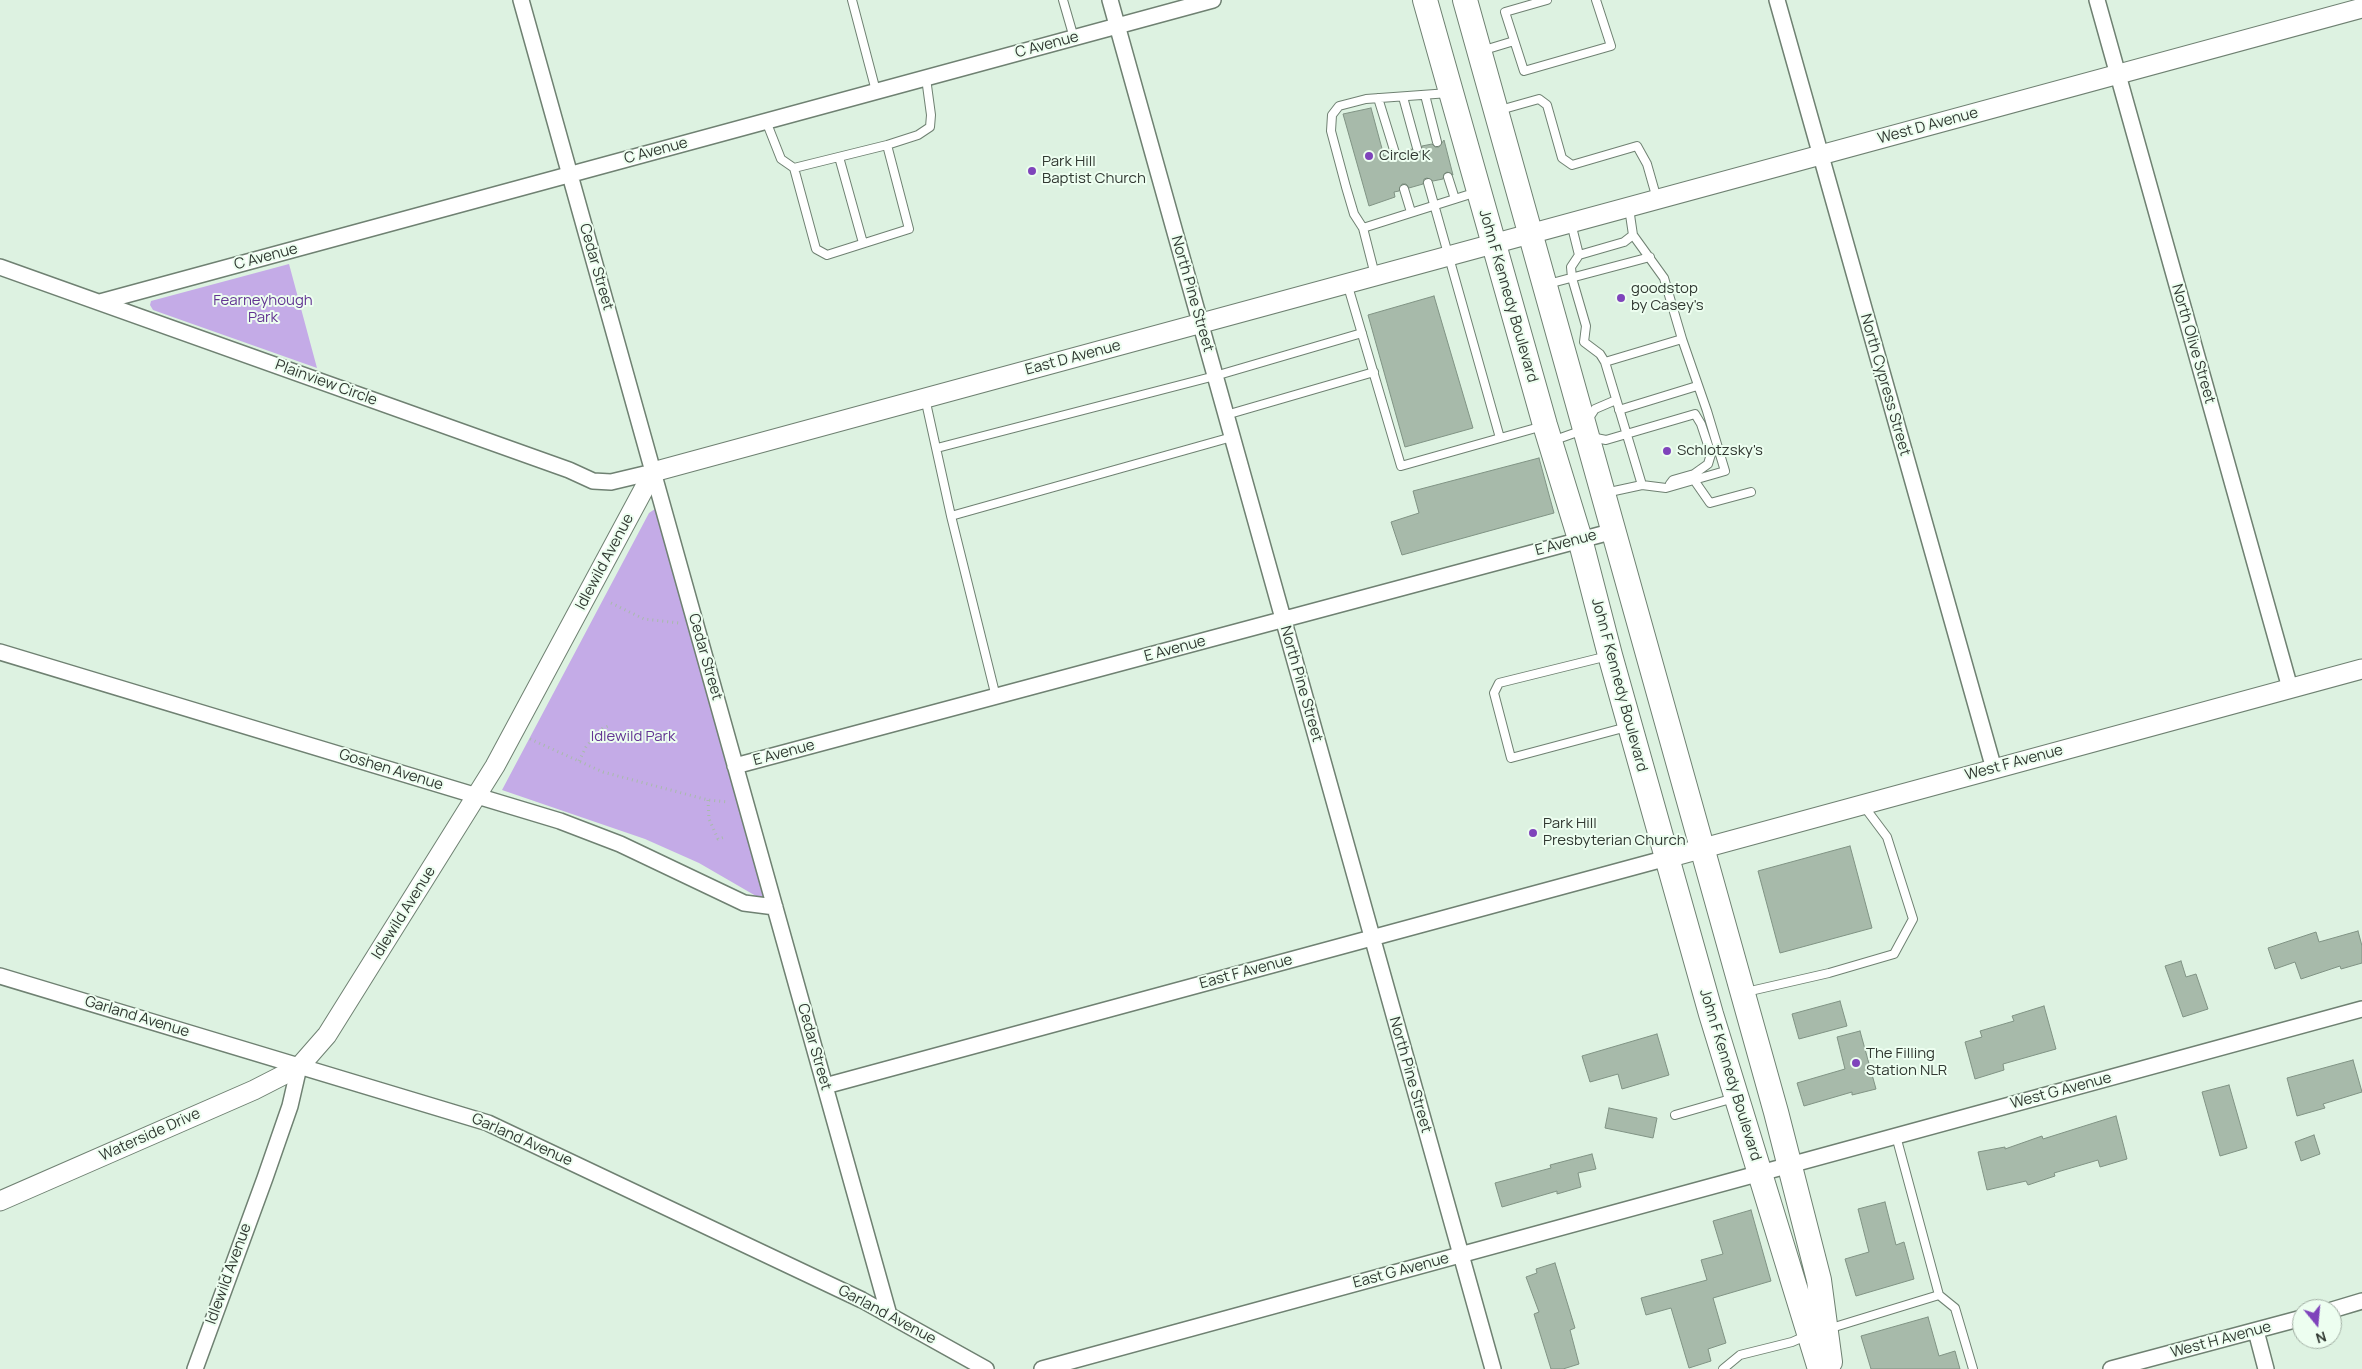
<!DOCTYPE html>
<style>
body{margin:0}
#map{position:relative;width:2362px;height:1369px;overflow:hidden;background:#ddf2e1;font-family:Manrope,sans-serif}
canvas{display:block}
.north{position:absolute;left:2292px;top:1299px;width:50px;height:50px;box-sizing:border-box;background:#edfef0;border:1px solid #a2afa4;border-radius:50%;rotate:163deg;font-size:14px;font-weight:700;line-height:20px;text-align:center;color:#313932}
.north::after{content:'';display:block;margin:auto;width:18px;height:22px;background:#7f44bb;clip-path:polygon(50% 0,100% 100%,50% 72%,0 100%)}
</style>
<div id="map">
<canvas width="2362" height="1369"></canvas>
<div class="north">N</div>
</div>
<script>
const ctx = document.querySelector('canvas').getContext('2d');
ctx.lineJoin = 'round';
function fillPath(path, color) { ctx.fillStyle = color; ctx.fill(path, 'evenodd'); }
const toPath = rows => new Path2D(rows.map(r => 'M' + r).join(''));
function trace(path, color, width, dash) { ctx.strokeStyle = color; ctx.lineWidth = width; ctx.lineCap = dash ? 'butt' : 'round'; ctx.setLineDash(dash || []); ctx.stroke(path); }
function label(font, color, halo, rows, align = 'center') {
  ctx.font = font + ' Manrope,sans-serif'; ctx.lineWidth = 4; ctx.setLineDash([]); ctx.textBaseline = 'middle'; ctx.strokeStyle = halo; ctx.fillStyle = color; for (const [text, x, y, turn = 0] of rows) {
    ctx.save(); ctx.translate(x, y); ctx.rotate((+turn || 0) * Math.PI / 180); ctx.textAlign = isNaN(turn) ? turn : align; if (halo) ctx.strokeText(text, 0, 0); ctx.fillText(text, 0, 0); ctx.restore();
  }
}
fillPath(toPath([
 [289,264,317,368,153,310,150,305,151,301],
 [655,509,665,516,775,907,699,863,645,839,502,790,649,513]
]), '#c4abe7');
const building = toPath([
 [1371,108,1384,156,1390,155,1396,158,1400,152,1411,149,1418,153,1421,152,1422,146,1432,144,1435,147,1439,147,1444,140,1453,175,1447,172,1444,174,1443,179,1433,181,1427,178,1424,179,1423,184,1409,188,1406,184,1402,184,1399,191,1394,192,1395,197,1369,206,1343,114,1371,108],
 [1434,296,1473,428,1405,447,1368,315,1434,296],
 [1539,458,1554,513,1402,555,1391,522,1419,513,1413,491,1539,458],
 [1850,846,1872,928,1780,953,1758,871,1850,846],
 [2358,931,2362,946,2362,963,2341,969,2340,966,2301,979,2295,962,2275,969,2268,948,2316,932,2319,942,2358,931],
 [2181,961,2186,977,2196,974,2208,1009,2183,1017,2165,966,2181,961],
 [1840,1001,1847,1026,1799,1039,1792,1014,1840,1001],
 [2044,1006,2056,1049,2003,1064,2004,1070,1975,1079,1965,1042,1982,1037,1980,1031,2014,1021,2012,1016,2044,1006],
 [1860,1031,1876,1089,1852,1095,1852,1092,1804,1106,1797,1083,1845,1069,1837,1037,1860,1031],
 [1657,1034,1669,1075,1622,1089,1618,1074,1590,1082,1582,1056,1657,1034],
 [2353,1060,2362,1092,2323,1104,2325,1108,2297,1116,2287,1078,2353,1060],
 [2229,1085,2247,1148,2220,1156,2202,1092,2229,1085],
 [1609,1108,1657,1118,1653,1138,1605,1128,1609,1108],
 [2116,1116,2127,1159,2100,1167,2098,1160,2054,1173,2055,1176,2028,1185,2026,1181,1987,1190,1978,1152,2005,1147,2005,1149,2042,1136,2043,1139,2116,1116],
 [2314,1135,2320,1154,2301,1161,2295,1142,2314,1135],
 [1592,1154,1596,1169,1578,1173,1581,1187,1557,1194,1557,1191,1502,1207,1495,1183,1551,1168,1550,1165,1592,1154],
 [1885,1202,1896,1245,1904,1242,1914,1279,1856,1296,1845,1259,1869,1252,1858,1209,1885,1202],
 [1751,1210,1771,1281,1713,1298,1726,1343,1708,1349,1711,1361,1689,1368,1671,1308,1646,1315,1641,1298,1707,1280,1701,1260,1723,1254,1713,1221,1751,1210],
 [1555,1263,1575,1328,1570,1330,1579,1364,1563,1369,1551,1369,1534,1314,1539,1312,1526,1277,1537,1273,1536,1269,1555,1263],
 [1928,1317,1939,1356,1955,1351,1960,1369,1871,1369,1861,1336,1928,1317]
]);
fillPath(building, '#a7baaa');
trace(building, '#809384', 1);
const service = toPath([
 [852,0,876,91],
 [1063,0,1074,38],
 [1547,0,1505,12,1524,71,1611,46,1596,0],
 [1481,51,1514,41],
 [1425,95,1437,142],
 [1403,97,1417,148],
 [1378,98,1395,153],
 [1500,110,1539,99,1547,105,1562,158,1572,165,1637,146,1647,164,1657,199],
 [766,121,781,159,794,168,887,145,918,135,930,127,931,115,926,78],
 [839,157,863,243],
 [794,168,816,249,827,255,909,229,887,145],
 [1448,177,1455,199],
 [1428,183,1500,438],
 [1404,189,1411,212],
 [1571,223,1579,255],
 [1363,228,1477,192],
 [1375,275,1363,228,1354,214,1346,187,1331,131,1332,115,1339,106,1366,99,1449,93],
 [1347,283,1401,466,1543,426],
 [1548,284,1650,257],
 [1605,362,1682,339,1664,278,1633,235],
 [925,398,951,516,996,697],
 [1619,410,1697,386],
 [1226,415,1374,372],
 [1589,418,1595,409,1616,400],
 [1591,437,1606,440,1695,414,1701,424,1711,454,1708,464,1694,474,1673,480,1670,484],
 [1552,441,1583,430],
 [937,448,1215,376,1362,333],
 [1694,480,1710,503,1751,492],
 [1642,485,1666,488,1725,471,1707,411,1682,339],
 [1605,493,1642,485,1605,362,1600,354,1584,342,1586,326,1572,278,1571,267,1579,255,1624,242,1633,235,1629,208],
 [951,516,1232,437],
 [1608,656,1499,683,1494,693,1511,758,1627,727],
 [1746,992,1829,973,1894,954,1913,919,1887,837,1863,805],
 [1675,1115,1734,1098],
 [1896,1136,1939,1295,1955,1308,1973,1369],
 [1828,1329,1939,1295],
 [1723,1369,1740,1355,1792,1342,1808,1335]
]);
const minor = toPath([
 [521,0,889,1315],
 [1110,0,1493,1369],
 [1777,0,1994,769],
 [2097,0,2290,688],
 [0,267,569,470,593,481,611,482,653,472],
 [100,302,1213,0],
 [0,652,560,821,620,844,744,903,775,907],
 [735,766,1614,531],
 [0,976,488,1123,862,1300,986,1369],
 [825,1086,1667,858],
 [2332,1310,2362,1301],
 [2256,1331,2266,1369],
 [195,1369,265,1178,290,1106,299,1067],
 [1042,1369,2362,1009],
 [2111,1369,2302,1318]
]);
const tertiary = toPath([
 [1667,858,2362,669],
 [0,1201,254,1090,299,1067,327,1035,495,766,653,472,2362,8]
]);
const primary = toPath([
 [1425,0,1545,425,1580,539,1610,655,1711,1014,1820,1369],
 [1465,0,1776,1112,1819,1280,1830,1362]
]);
trace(service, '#6f8172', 10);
trace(minor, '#6f8172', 18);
trace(tertiary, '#6f8172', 21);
trace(primary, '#6f8172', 26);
trace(toPath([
 [611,603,644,619,679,623],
 [530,739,603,772,708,800,728,802],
 [579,761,586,747,596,735,603,728,611,725],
 [708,800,709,819,718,839,725,837]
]), '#a9baac', 3, [1, 4]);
trace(service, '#fff', 8);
trace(minor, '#fff', 15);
trace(tertiary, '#fff', 19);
trace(primary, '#fff', 24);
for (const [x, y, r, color] of [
 [1369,156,5,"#7f44bb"],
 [1032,171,5,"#7f44bb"],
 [1621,298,5,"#7f44bb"],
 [1667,451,5,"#7f44bb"],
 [1533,833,5,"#7f44bb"],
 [1856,1063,5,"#7f44bb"]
]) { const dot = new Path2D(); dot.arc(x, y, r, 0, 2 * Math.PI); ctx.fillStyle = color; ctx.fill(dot); trace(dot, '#edfef0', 2); }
label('15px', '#313932', '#edfef0', [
 ["C Avenue",1047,45,-15],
 ["West D Avenue",1928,126,-15],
 ["C Avenue",656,151,-15],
 ["C Avenue",266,257,-15],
 ["Cedar Street",596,267,74],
 ["North Pine Street",1192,294,74],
 ["John F Kennedy Boulevard",1508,296,74],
 ["North Olive Street",2193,344,74],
 ["East D Avenue",1073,358,-15],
 ["Plainview Circle",326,383,20],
 ["North Cypress Street",1885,385,74],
 ["E Avenue",1566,543,-15],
 ["Idlewild Avenue",605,562,-62],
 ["E Avenue",1175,649,-15],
 ["Cedar Street",705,657,74],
 ["North Pine Street",1301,684,74],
 ["John F Kennedy Boulevard",1619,685,75],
 ["E Avenue",784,753,-15],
 ["West F Avenue",2014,763,-15],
 ["Goshen Avenue",391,770,17],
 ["Idlewild Avenue",404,913,-58],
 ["East F Avenue",1246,972,-15],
 ["Garland Avenue",137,1017,17],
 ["Cedar Street",814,1047,74],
 ["North Pine Street",1410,1075,74],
 ["John F Kennedy Boulevard",1730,1075,73],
 ["West G Avenue",2061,1091,-15],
 ["Waterside Drive",150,1135,-24],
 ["Garland Avenue",522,1140,24],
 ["East G Avenue",1401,1271,-15],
 ["Idlewild Avenue",229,1274,-70],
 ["Garland Avenue",887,1315,28],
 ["West H Avenue",2221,1340,-15]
]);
label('15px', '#313932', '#edfef0', [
 ["Circle K",1379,156],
 ["Park Hill",1042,162],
 ["Baptist Church",1042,179],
 ["goodstop",1631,289],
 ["by Casey's",1631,306],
 ["Schlotzsky's",1677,451],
 ["Park Hill",1543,824],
 ["Presbyterian Church",1543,841],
 ["The Filling",1866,1054],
 ["Station NLR",1866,1071]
], 'left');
label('15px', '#633593', '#edfef0', [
 ["Fearneyhough",263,301],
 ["Park",263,318],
 ["Idlewild Park",633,737]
]);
</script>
